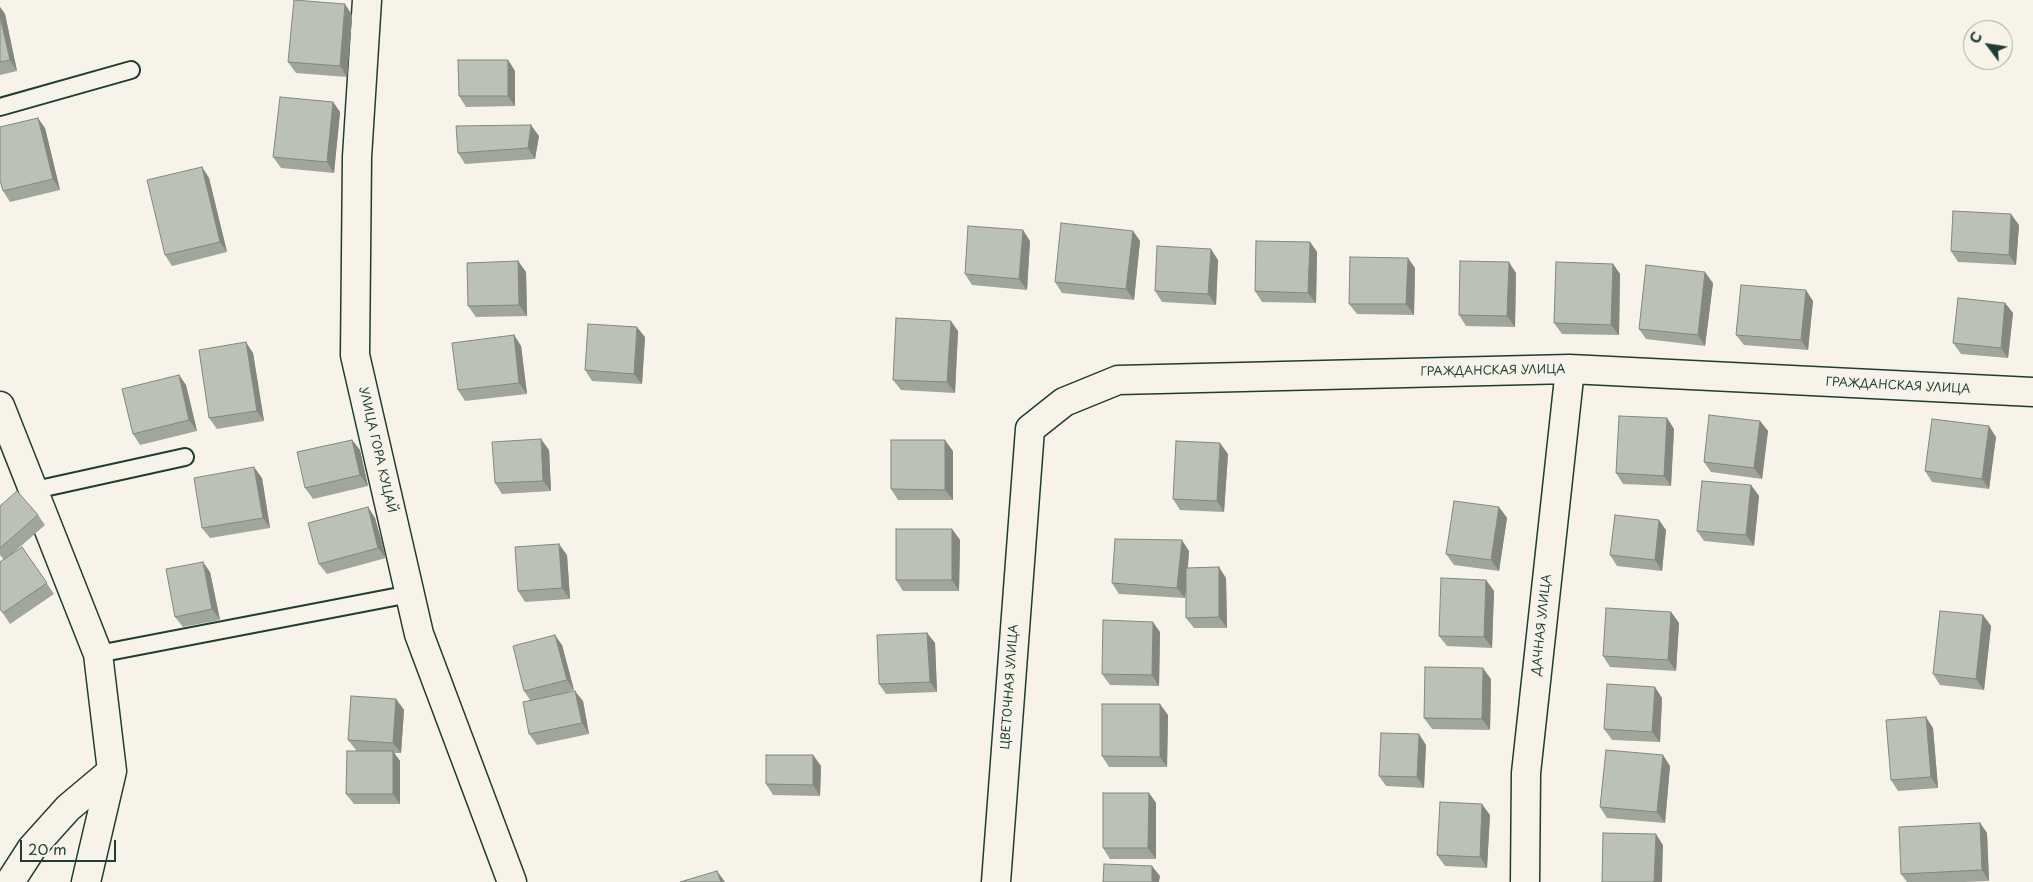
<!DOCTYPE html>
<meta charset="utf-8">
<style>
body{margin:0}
#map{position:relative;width:2033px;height:882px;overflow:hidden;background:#f7f3e8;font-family:"Playpen Sans",sans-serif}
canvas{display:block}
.north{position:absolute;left:1963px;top:20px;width:50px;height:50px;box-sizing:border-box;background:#f7f3e8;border:1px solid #a1aaa0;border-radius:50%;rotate:301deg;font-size:14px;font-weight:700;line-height:20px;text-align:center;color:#1f3d34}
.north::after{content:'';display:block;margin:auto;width:18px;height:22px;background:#1f3d34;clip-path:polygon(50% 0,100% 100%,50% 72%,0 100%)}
.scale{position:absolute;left:20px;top:840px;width:96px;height:22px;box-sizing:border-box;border:2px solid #1f3d34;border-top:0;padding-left:6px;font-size:15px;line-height:18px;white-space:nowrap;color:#1f3d34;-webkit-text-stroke:4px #f7f3e8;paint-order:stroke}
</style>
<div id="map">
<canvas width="2033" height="882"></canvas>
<div class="north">С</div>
<div class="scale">20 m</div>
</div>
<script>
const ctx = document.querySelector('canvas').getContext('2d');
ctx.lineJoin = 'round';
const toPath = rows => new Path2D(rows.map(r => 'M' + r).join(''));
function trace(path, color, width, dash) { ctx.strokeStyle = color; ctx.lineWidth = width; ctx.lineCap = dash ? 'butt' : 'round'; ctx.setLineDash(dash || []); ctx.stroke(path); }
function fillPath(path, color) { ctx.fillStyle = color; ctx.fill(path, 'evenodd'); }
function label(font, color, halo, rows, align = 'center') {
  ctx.font = font + ' "Playpen Sans",sans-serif'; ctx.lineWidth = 5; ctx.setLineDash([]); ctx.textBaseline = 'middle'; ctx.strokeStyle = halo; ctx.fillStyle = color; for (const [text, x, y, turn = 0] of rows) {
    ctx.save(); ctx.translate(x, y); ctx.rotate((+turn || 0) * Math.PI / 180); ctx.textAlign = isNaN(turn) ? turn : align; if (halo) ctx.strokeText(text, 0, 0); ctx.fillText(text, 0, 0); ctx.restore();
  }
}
const service = toPath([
 [0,107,131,70],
 [35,490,185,457],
 [98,654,410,594]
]);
const minor = toPath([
 [367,0,357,157,355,355,419,634,512,882],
 [0,406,98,654,112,771,86,882],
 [10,882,32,848,68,808,112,771],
 [996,882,1030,429,1064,402,1118,380,1570,369,2033,392],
 [1525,882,1526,773,1570,369]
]);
trace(service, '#1f3d34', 20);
trace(minor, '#1f3d34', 31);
trace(service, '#f7f3e8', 16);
trace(minor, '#f7f3e8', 28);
fillPath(toPath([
 [0,7,5,14,17,71,0,75],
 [352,15,347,77,296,73,288,62],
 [508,60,515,71,515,106,466,107,459,96],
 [333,102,340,112,334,173,281,168,273,157],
 [45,128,60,190,10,202,3,191],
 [539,136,535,159,465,164,458,153],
 [202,167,209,178,227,252,172,266,165,255],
 [2019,225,2016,265,1958,262,1951,251],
 [1133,231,1140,241,1134,300,1062,293,1055,282],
 [1030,241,1027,290,972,285,965,274],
 [1310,242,1317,252,1316,303,1262,302,1255,291],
 [1218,260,1216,305,1162,302,1155,291],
 [518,261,526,272,527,316,476,317,468,306],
 [1613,264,1620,274,1619,335,1562,334,1554,323],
 [1415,268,1414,315,1357,314,1349,304],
 [1516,273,1515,327,1466,326,1459,315],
 [1713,283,1705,346,1646,339,1639,329],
 [1813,301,1808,350,1744,345,1736,335],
 [2005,303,2013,313,2008,358,1961,354,1953,343],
 [958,331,955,393,901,390,893,380],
 [514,335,521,346,527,394,465,401,458,390],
 [645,337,642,384,592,381,585,370],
 [253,353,264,421,217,429,209,418],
 [179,375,186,385,197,431,140,445,133,434],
 [1667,418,1674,429,1671,486,1623,484,1616,473],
 [1760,421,1768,431,1762,479,1711,472,1704,462],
 [1996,437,1989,489,1932,482,1925,471],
 [352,440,360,450,368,486,313,499,305,488],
 [549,450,551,491,502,494,495,483],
 [953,451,953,500,898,500,891,489],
 [1228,454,1224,512,1180,510,1173,499],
 [262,478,270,528,210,538,202,528],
 [1751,485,1759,496,1754,546,1704,541,1697,531],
 [0,506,38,515,45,525,13,553,22,547,54,594,10,624,0,609,4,560,0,555],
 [368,507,375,518,386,558,327,574,319,564],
 [1499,507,1507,518,1499,571,1454,565,1446,554],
 [952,529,960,540,959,591,903,591,896,580],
 [1666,530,1662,571,1617,566,1610,555],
 [1189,551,1188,568,1226,578,1227,628,1194,628,1186,618,1186,586,1185,598,1119,594,1112,583],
 [567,555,570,599,525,602,518,591],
 [210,572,220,620,183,627,175,617],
 [1486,580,1494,591,1492,648,1447,646,1439,636],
 [1671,612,1679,623,1676,671,1610,667,1603,656],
 [1983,615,1991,626,1984,690,1940,685,1933,674],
 [1160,632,1159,686,1110,685,1102,674],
 [927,633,935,643,937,692,886,694,879,684],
 [562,645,574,690,566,693,583,701,589,734,537,745,529,734,530,700,524,691],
 [1491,679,1490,730,1432,729,1424,718],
 [1662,698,1660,742,1612,740,1604,729],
 [396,699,404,710,401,753,394,753,400,761,400,804,354,804,346,794,356,750,348,740],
 [1168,715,1167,767,1109,767,1102,756],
 [1933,728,1938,788,1898,791,1891,780],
 [1426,745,1424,788,1386,786,1379,776],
 [813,755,821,766,820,796,773,795,766,784],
 [1670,766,1665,823,1607,818,1600,807],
 [1149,793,1156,803,1156,859,1110,859,1103,848],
 [1490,815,1487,868,1445,866,1437,855],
 [1980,823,1987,833,1989,881,1966,882,1907,882,1901,874]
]), '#a1a69d');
fillPath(toPath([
 [345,4,352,15,347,77,340,66],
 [0,7,5,14,17,71,10,60,0,16],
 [508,60,515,71,515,106,508,96],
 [333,102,340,112,334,173,327,162],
 [38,118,45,128,60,190,53,179],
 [531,125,539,136,535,159,528,148],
 [202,167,209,178,227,252,220,242],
 [2011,214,2019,225,2016,265,2009,255],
 [1023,230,1030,241,1027,290,1019,279],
 [1133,231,1140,241,1134,300,1126,289],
 [1310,242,1317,252,1316,303,1308,293],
 [1211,249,1218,260,1216,305,1208,294],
 [1408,258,1415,268,1414,315,1406,304],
 [518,261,526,272,527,316,519,305],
 [1509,262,1516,273,1515,327,1507,316],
 [1613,264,1620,274,1619,335,1611,325],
 [1705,272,1713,283,1705,346,1698,335],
 [1806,290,1813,301,1808,350,1801,340],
 [2005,303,2013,313,2008,358,2001,348],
 [951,321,958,331,955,393,947,382],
 [637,327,645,337,642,384,634,374],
 [514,335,521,346,527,394,519,383],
 [246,342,253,353,264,421,257,411],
 [179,375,186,385,197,431,189,420],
 [1667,418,1674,429,1671,486,1664,476],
 [1760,421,1768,431,1762,479,1754,468],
 [1989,426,1996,437,1989,489,1982,479],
 [541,439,549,450,551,491,543,481],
 [352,440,360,450,368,486,360,475],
 [945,440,953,451,953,500,945,490],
 [1220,443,1228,454,1224,512,1217,501],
 [254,467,262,478,270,528,263,518],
 [1751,485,1759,496,1754,546,1746,535],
 [368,507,375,518,386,558,378,548],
 [1499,507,1507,518,1499,571,1491,560],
 [1659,520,1666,530,1662,571,1655,560],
 [952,529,960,540,959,591,952,580],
 [1182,540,1189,551,1185,598,1177,588],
 [559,544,567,555,570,599,562,588],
 [203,562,210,572,220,620,212,609],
 [1219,567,1226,578,1227,628,1219,617],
 [1486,580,1494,591,1492,648,1484,637],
 [1671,612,1679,623,1676,671,1668,660],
 [1983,615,1991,626,1984,690,1976,679],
 [1153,622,1160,632,1159,686,1152,675],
 [927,633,935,643,937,692,930,682],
 [555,635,562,645,574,690,567,680],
 [1483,668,1491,679,1490,730,1482,719],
 [1655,687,1662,698,1660,742,1652,732],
 [575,691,583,701,589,734,582,723],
 [396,699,404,710,401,753,393,743],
 [1160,704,1168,715,1167,767,1160,757],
 [1926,717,1933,728,1938,788,1931,777],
 [1419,734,1426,745,1424,788,1417,777],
 [393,751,400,761,400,804,393,794],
 [813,755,821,766,820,796,813,785],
 [1663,755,1670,766,1665,823,1657,812],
 [1149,793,1156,803,1156,859,1148,848],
 [1482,804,1490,815,1487,868,1480,857],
 [1980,823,1987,833,1989,881,1982,870],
 [1656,834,1663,845,1662,882,1654,882],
 [1152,866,1160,876,1159,882,1152,882],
 [717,871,725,882,721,882]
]), '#83877f');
const building = toPath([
 [294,0,345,4,340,66,288,62,294,0],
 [0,16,10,60,0,62,0,16],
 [458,60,508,60,508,96,459,96,458,60],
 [280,97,333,102,327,162,273,157,280,97],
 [38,118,53,179,3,191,0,180,0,127,38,118],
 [531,125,528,148,458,153,456,126,531,125],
 [202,167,220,242,165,255,147,180,202,167],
 [1953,211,2011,214,2009,255,1951,251,1953,211],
 [1061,223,1133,231,1126,289,1055,282,1061,223],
 [968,226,1023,230,1019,279,965,274,968,226],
 [1256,241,1310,242,1308,293,1255,291,1256,241],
 [1157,246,1211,249,1208,294,1155,291,1157,246],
 [1350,257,1408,258,1406,304,1349,304,1350,257],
 [518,261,519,305,468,306,467,263,518,261],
 [1460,261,1509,262,1507,316,1459,315,1460,261],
 [1556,262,1613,264,1611,325,1554,323,1556,262],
 [1646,265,1705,272,1698,335,1639,329,1646,265],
 [1741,285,1806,290,1801,340,1736,335,1741,285],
 [1958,298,2005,303,2001,348,1953,343,1958,298],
 [896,318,951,321,947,382,893,380,896,318],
 [588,324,637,327,634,374,585,370,588,324],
 [514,335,519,383,458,390,452,343,514,335],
 [246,342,257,411,209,418,199,350,246,342],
 [179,375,189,420,133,434,122,389,179,375],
 [1709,415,1760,421,1754,468,1704,462,1709,415],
 [1619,416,1667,418,1664,476,1616,473,1619,416],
 [1932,419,1989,426,1982,479,1925,471,1932,419],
 [541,439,543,481,495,483,492,442,541,439],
 [352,440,360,475,305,488,297,452,352,440],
 [891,440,945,440,945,490,891,489,891,440],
 [1176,441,1220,443,1217,501,1173,499,1176,441],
 [254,467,263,518,202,528,194,478,254,467],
 [1702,481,1751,485,1746,535,1697,531,1702,481],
 [17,491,38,515,0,548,0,506,17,491],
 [1454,501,1499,507,1491,560,1446,554,1454,501],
 [368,507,378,548,319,564,308,523,368,507],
 [1615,515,1659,520,1655,560,1610,555,1615,515],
 [896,529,952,529,952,580,896,580,896,529],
 [1115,539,1182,540,1177,588,1112,583,1115,539],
 [559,544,562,588,518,591,515,547,559,544],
 [22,547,47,583,3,613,0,609,0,562,22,547],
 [203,562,212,609,175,617,166,569,203,562],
 [1219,567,1219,617,1186,618,1186,568,1219,567],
 [1441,578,1486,580,1484,637,1439,636,1441,578],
 [1606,608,1671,612,1668,660,1603,656,1606,608],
 [1940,611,1983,615,1976,679,1933,674,1940,611],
 [1103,620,1153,622,1152,675,1102,674,1103,620],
 [927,633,930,682,879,684,877,635,927,633],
 [555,635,567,680,524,691,513,646,555,635],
 [1425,667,1483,668,1482,719,1424,718,1425,667],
 [1607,684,1655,687,1652,732,1604,729,1607,684],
 [575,691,582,723,529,734,523,702,575,691],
 [351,696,396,699,393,743,348,740,351,696],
 [1102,704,1160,704,1160,757,1102,756,1102,704],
 [1926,717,1931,777,1891,780,1886,720,1926,717],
 [1381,733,1419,734,1417,777,1379,776,1381,733],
 [1606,750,1663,755,1657,812,1600,807,1606,750],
 [347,751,393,751,393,794,346,794,347,751],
 [766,755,813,755,813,785,766,784,766,755],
 [1103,793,1149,793,1148,848,1103,848,1103,793],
 [1440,802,1482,804,1480,857,1437,855,1440,802],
 [1980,823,1982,870,1901,874,1899,827,1980,823],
 [1603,833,1656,834,1654,882,1602,882,1603,833],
 [1104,864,1152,866,1152,882,1103,882,1104,864],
 [717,871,721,882,680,882,717,871]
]);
fillPath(building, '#bbc1b6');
trace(building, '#83877f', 1);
label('12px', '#1f3d34', '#f7f3e8', [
 ["ГРАЖДАНСКАЯ УЛИЦА",1493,371,-1],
 ["ГРАЖДАНСКАЯ УЛИЦА",1898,386,3],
 ["УЛИЦА ГОРА КУЦАЙ",377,450,77],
 ["ДАЧНАЯ УЛИЦА",1542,625,-84],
 ["ЦВЕТОЧНАЯ УЛИЦА",1010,687,-86]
]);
</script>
